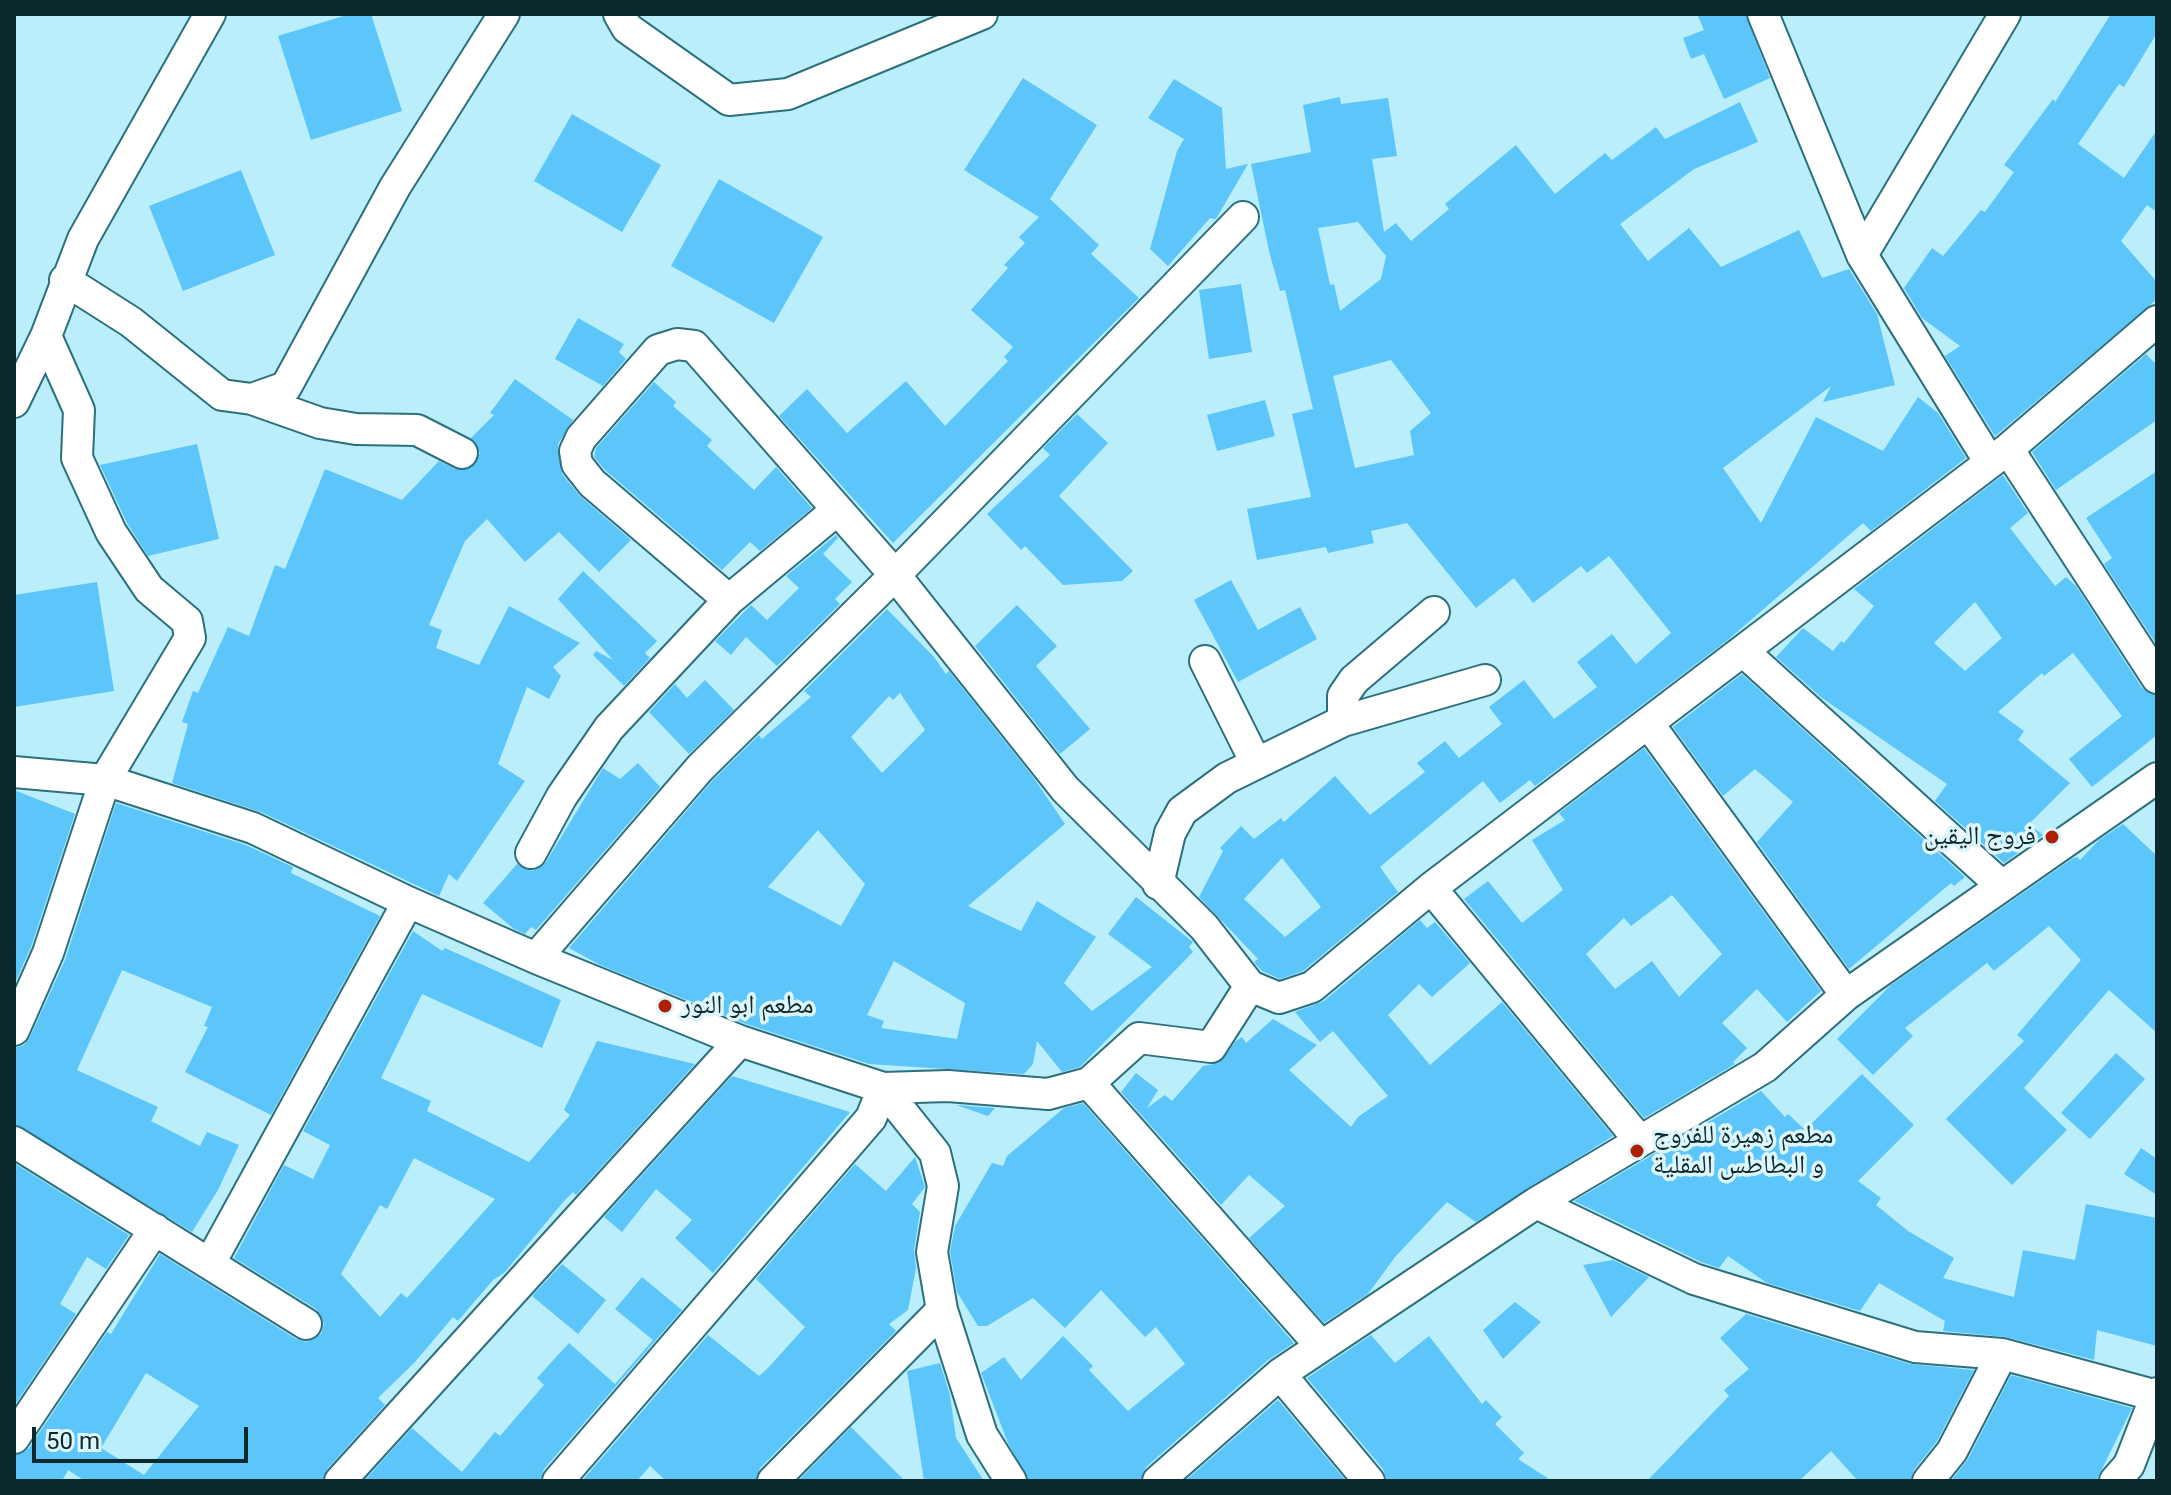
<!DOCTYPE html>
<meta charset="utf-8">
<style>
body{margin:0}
#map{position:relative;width:2171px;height:1495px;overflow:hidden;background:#b9eefa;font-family:Roboto,sans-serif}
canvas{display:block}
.frame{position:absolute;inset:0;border:16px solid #0c292e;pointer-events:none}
.scale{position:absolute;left:32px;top:1427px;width:216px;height:36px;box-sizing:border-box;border:4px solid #0c292e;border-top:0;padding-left:10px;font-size:24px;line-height:28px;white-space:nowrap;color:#0c292e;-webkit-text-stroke:6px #dcf6fc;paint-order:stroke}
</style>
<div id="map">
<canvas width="2171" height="1495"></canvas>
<div class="frame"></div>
<div class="scale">50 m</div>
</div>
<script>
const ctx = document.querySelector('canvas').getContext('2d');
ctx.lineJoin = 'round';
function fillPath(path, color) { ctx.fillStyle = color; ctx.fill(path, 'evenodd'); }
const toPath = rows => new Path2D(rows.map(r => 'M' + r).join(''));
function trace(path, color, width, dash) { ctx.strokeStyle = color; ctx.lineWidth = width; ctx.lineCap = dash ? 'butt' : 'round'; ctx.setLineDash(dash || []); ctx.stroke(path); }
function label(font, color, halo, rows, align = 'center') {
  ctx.font = font + ' Roboto,"Noto Naskh Arabic",sans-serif'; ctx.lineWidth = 7; ctx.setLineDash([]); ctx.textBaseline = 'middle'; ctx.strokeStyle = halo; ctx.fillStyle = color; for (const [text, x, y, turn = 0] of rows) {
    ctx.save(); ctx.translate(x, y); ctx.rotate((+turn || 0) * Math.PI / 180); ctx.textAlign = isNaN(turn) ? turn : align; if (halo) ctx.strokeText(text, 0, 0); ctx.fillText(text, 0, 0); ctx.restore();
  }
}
fillPath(toPath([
 [350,14,371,14,402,111,311,140,278,36],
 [1697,14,1745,14,1770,78,1724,99,1704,54,1691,59,1683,38,1704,30],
 [2111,14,2157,14,2157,33,2124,87,2119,84,2078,144,2124,178,2157,130,2157,212,2147,205,2121,241,2157,282,2157,299,1995,436,1945,356,1960,346,1922,318,1904,288,1932,248,1943,256,1981,210,1985,212,2014,172,2004,165,2053,99,2055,102],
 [1023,78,1097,125,1050,199,1099,245,1091,254,1139,298,893,543,779,416,807,389,847,433,906,381,945,426,1008,361,1004,357,1013,347,971,310,1008,268,1004,265,1025,243,1019,237,1039,217,964,170],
 [1174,79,1222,108,1226,169,1248,164,1216,219,1210,218,1168,266,1150,249,1177,151,1184,139,1148,118],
 [1340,97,1341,104,1388,98,1397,156,1372,159,1384,232,1396,223,1411,241,1449,209,1445,204,1516,145,1555,194,1605,153,1612,160,1656,127,1665,139,1740,102,1758,142,1694,169,1620,224,1648,261,1689,228,1721,267,1799,230,1822,278,1849,269,1877,314,1895,385,1823,402,1831,386,1723,468,1761,523,1816,417,1883,451,1918,397,1938,413,1966,458,1871,531,1863,523,1729,639,1535,786,1530,780,1500,803,1483,781,1380,867,1398,892,1303,971,1280,979,1262,971,1254,962,1258,959,1199,897,1223,851,1220,848,1241,826,1254,839,1281,818,1284,822,1335,776,1370,815,1425,772,1417,763,1445,741,1459,758,1502,724,1489,707,1524,680,1554,719,1597,687,1577,662,1612,634,1636,664,1671,633,1609,556,1587,573,1581,566,1533,603,1514,578,1476,608,1407,523,1371,531,1374,543,1328,553,1326,547,1257,560,1247,509,1311,497,1292,414,1313,409,1285,290,1280,291,1269,251,1251,164,1311,152,1303,105],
 [1358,222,1386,256,1381,279,1340,311,1334,284,1330,285,1318,228],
 [1391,360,1431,413,1410,431,1414,455,1355,468,1333,376],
 [1282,858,1321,907,1285,937,1244,899],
 [572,114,661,165,622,232,534,181],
 [241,170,275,255,183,291,149,206],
 [719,179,823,237,774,323,671,266],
 [1241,284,1252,352,1209,359,1199,290],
 [578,318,624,344,619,352,626,359,603,386,555,359],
 [2146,354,2157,365,2157,420,2056,490,2032,452],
 [515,379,573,420,558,444,562,474,580,496,631,540,599,572,559,532,525,562,487,519,465,541,429,625,442,630,436,648,479,665,509,606,580,643,553,667,561,676,549,699,527,687,498,764,525,781,457,881,449,874,439,896,261,812,172,783,188,724,182,722,193,691,198,693,228,627,249,636,275,565,285,569,325,469,402,500,439,461,455,469,471,468,480,453,471,438,494,415,490,413],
 [654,382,676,402,673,406,712,440,707,446,754,490,776,467,812,508,760,551,750,542,722,570,605,470,594,457,596,448],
 [1265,400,1275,436,1217,451,1207,415],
 [1077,414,1108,443,1059,496,1133,571,1122,581,1063,585,1025,546,1021,550,987,514,1050,455,1043,448],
 [197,444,219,539,148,556,127,523,100,465],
 [2157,471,2157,645,2104,564,2112,558,2086,518],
 [2003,475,2028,513,2010,528,2055,586,2066,577,2076,586,2142,688,2157,696,2157,735,2092,787,2069,759,2122,716,2073,653,2044,676,2042,673,1998,712,2024,731,2018,740,2070,783,2029,824,2043,835,2004,863,1935,801,1947,784,1822,698,1776,657,1803,628,1833,651,1841,641,1844,643,1874,606,1854,589],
 [1975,602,2002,638,1965,671,1934,643],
 [836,535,838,538,823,554,852,582,835,599,840,604,777,666,746,637,731,655,715,641,751,605,767,620,799,588,786,576],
 [583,571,657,641,645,653,650,658,624,686,593,655,596,651,613,660,558,599],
 [1231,580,1258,630,1300,607,1317,639,1238,682,1194,600],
 [97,582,114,691,14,707,14,595],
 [1017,605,1057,646,1036,666,1090,729,1060,754,975,646],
 [887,609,934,657,946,674,949,671,1033,777,1065,824,968,906,1021,931,1037,901,1096,937,1064,983,1092,1011,1152,967,1108,934,1136,897,1193,942,1189,947,1193,952,1080,1067,1062,1072,1037,1041,1033,1064,1024,1074,869,1064,746,1024,600,965,569,948,713,780,759,735,762,739,811,697,804,691],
 [900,693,925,730,882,773,851,737,889,696,893,700],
 [818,830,865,884,841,926,768,887],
 [894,961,965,1003,957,1039,881,1028,884,1021,867,1015],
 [1742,674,1965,877,1954,886,1951,883,1849,969,1757,842,1793,802,1755,769,1723,796,1673,727],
 [705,680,734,710,689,754,649,712,675,684,687,698],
 [1644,748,1821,991,1787,1022,1757,989,1722,1023,1747,1048,1733,1062,1735,1064,1644,1118,1464,899,1488,881,1522,923,1563,890,1532,840,1565,820,1559,813],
 [1672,895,1722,954,1679,997,1652,961,1615,989,1586,954,1624,918,1631,926],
 [638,763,660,787,536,930,531,927,525,934,514,929,483,903,517,864,532,871,546,862,603,768,620,779],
 [14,790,75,814,31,947,14,985],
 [116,803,246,845,293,867,291,873,380,916,271,1115,185,1072,208,1027,204,1026,212,1007,122,970,77,1070,158,1107,151,1121,200,1146,207,1132,239,1145,218,1190,192,1232,14,1124,14,1048,24,1045,30,1037,65,960],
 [2123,824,2157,856,2157,1033,2109,990,2024,1088,2067,1130,2012,1185,1946,1119,2024,1041,2017,1035,2081,960,2049,926,1994,971,1987,963,1905,1028,1913,1036,1873,1075,1837,1039,1891,985,2072,859,2077,857,2080,860,2099,840],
 [1420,920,1427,928,1435,922,1470,963,1432,997,1419,984,1388,1015,1430,1065,1502,1002,1613,1136,1476,1222,1447,1202,1395,1257,1368,1294,1324,1323,1249,1238,1285,1206,1249,1175,1221,1205,1121,1092,1136,1073,1158,1090,1147,1108,1165,1095,1172,1101,1203,1066,1219,1063,1236,1041,1242,1037,1246,1043,1273,1019,1317,1045,1289,1070,1351,1127,1358,1117,1388,1096,1333,1031,1320,1042,1295,1012,1324,1001],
 [413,931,442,951,445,948,561,1000,542,1048,422,994,381,1078,431,1101,427,1111,529,1162,570,1115,564,1110,597,1041,695,1064,576,1195,573,1192,564,1201,504,1273,493,1280,458,1321,453,1317,415,1362,378,1398,385,1405,327,1469,322,1481,85,1481,68,1470,62,1481,14,1481,14,1456,29,1448,107,1332,111,1334,160,1254,296,1339,306,1342,321,1334,324,1324,316,1309,234,1258,284,1165,313,1179,330,1145,303,1131],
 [414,1158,495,1199,407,1298,401,1293,380,1317,341,1274,380,1205,387,1209],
 [146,1373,199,1406,144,1475,101,1448],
 [2116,1053,2145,1079,2090,1139,2061,1113],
 [1862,1074,1914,1125,1858,1181,1881,1198,1876,1205,1908,1231,1954,1258,1943,1278,2014,1297,2023,1250,2075,1260,2086,1204,2157,1218,2157,1346,2097,1330,2094,1360,2006,1337,1943,1331,1945,1321,1879,1283,1860,1311,1767,1283,1728,1256,1719,1268,1701,1262,1574,1201,1761,1091,1785,1117,1788,1114,1805,1130],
 [732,1076,850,1112,713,1273,675,1238,692,1220,656,1189,622,1232,604,1217],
 [1083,1103,1294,1343,1268,1360,1146,1467,1140,1481,1029,1481,1008,1443,981,1373,1004,1357,1021,1380,1063,1336,1093,1366,1089,1370,1128,1411,1185,1364,1156,1327,1145,1337,1101,1290,1065,1328,1033,1298,987,1326,978,1326,957,1292,950,1252,955,1226,992,1163,1003,1166,1007,1156,1064,1108],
 [956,1105,995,1108,988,1116],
 [2141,1148,2157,1159,2157,1195,2124,1174],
 [915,1157,925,1187,912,1204,920,1212,914,1250,916,1268,908,1310,889,1324,896,1331,760,1468,756,1481,666,1481,650,1466,637,1481,582,1481,708,1335,759,1376,768,1368,805,1327,756,1279,855,1164,886,1191],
 [14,1163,129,1235,106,1269,87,1257,60,1304,76,1314,14,1406],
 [1613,1260,1649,1277,1611,1317,1583,1265],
 [562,1264,606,1300,578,1334,532,1296],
 [642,1277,682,1310,544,1469,540,1481,364,1481,412,1428,462,1472,495,1432,500,1436,544,1385,537,1378,569,1343,615,1384,653,1340,615,1309],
 [1515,1302,1541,1322,1503,1359,1483,1330],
 [1746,1314,1910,1364,1974,1370,1937,1441,1914,1470,1910,1481,1858,1481,1831,1451,1799,1481,1647,1481,1729,1396,1724,1390,1749,1369,1720,1338],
 [1371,1335,1395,1363,1429,1336,1482,1404,1486,1400,1502,1417,1495,1424,1524,1453,1518,1459,1552,1481,1387,1481,1383,1469,1307,1378],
 [940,1363,950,1395,956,1438,984,1481,924,1481,907,1371],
 [2011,1375,2132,1408,2096,1481,1951,1481,1968,1459],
 [1278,1400,1346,1481,1185,1481],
 [851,1427,905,1481,798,1481]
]), '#5cc5f9');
const street = toPath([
 [619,14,627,28,729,100,788,94,982,14],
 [1763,14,1862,255,1989,461],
 [1862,255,2005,14],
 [65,280,131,322,222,395,252,399,286,387,395,187,504,14],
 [252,399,320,423,356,429,417,430,462,453],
 [14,402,46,336,83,239,210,14],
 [2008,449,2157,678],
 [729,600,592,483,577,464,575,451,581,438,658,350,677,344,694,346,895,575,1065,789,1204,927,1250,986,1279,998,1312,987,1431,888,2008,449,2157,321],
 [1744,652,2002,886],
 [1205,661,1256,763],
 [1343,721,1343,696,1354,680,1434,612],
 [1648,723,1846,995],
 [14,772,105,780,253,828,408,902,536,958,740,1041,883,1088,948,1086,1048,1094,1089,1083,1321,1346],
 [531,853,562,796,609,728,729,600,837,510],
 [1158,884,1170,833,1182,811,1227,778,1343,721,1485,680],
 [1431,888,1640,1141],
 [536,958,700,768,895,575,1243,217],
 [14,1030,48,953,105,780,190,638,187,621,149,589,111,532,77,458,79,410,46,336],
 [1089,1083,1139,1038,1211,1047,1250,986],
 [883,1088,935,1153,943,1186,932,1252,942,1310,982,1435,1011,1481],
 [14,1142,306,1324],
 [1536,1203,1694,1279,1915,1347,2002,1354,2157,1396],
 [210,1263,408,902],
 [1280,1374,1369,1481],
 [14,1438,155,1229],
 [340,1481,740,1041],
 [558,1481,871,1118,883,1088],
 [773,1481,942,1310],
 [1158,1481,1280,1374,1536,1203,1765,1067,1846,995,2157,778],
 [1928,1481,1952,1451,2002,1354],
 [2115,1481,2129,1465,2157,1393]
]);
trace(street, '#2c707d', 34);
trace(street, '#fff', 30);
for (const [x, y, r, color] of [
 [2052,837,8,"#ad2001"],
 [665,1006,8,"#ad2001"],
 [1637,1151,8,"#ad2001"]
]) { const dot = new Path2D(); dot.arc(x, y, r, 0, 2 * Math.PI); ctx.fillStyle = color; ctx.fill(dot); trace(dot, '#dcf6fc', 3); }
label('26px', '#0c292e', '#dcf6fc', [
 ["فروج اليقين",2036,837,"right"],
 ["مطعم ابو النور",681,1006],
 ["مطعم زهيرة للفروج",1653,1136],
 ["و البطاطس المقلية",1653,1166]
], 'left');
</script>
